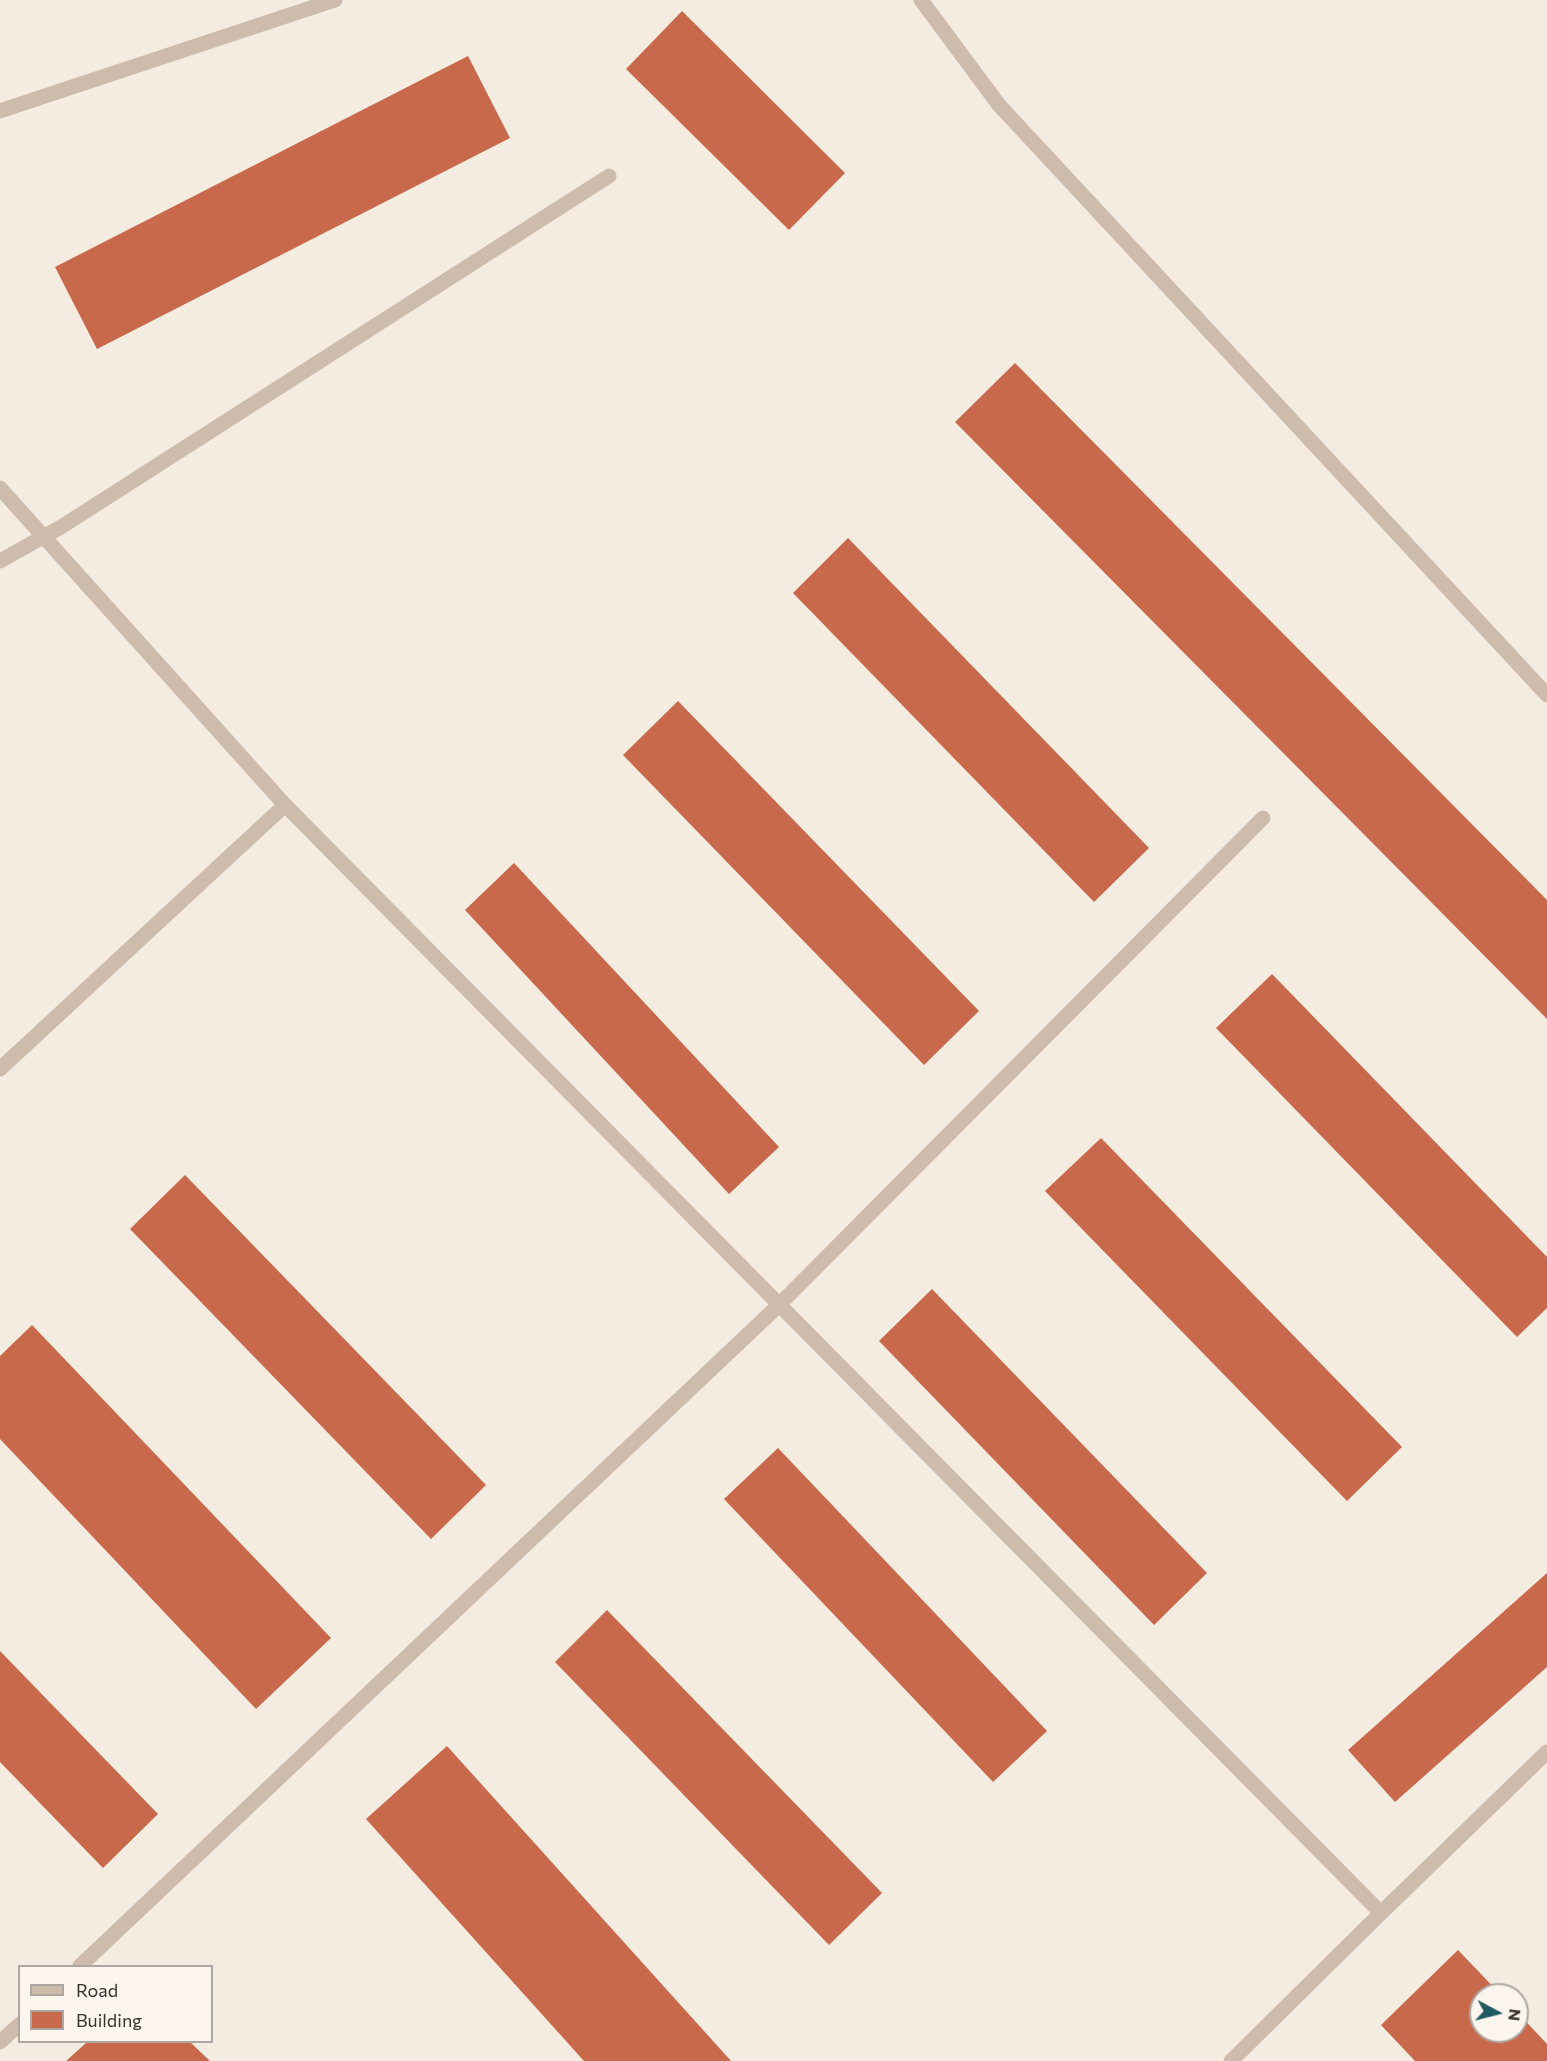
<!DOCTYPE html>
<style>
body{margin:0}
#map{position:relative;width:1547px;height:2061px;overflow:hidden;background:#f4ebe1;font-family:Commissioner,sans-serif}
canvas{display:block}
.legend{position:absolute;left:18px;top:1965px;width:195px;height:78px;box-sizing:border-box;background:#fbf5ee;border:2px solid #aea6a0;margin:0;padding:8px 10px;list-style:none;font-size:18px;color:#3b302b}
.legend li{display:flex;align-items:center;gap:12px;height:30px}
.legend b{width:30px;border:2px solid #aea6a0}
.north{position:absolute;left:1469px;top:1983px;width:60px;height:60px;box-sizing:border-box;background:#fbf5ee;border:2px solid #aea6a0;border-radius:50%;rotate:97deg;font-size:16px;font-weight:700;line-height:24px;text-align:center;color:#3b302b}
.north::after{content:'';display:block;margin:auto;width:21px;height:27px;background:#1f5a5e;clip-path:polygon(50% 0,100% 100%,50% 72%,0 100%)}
</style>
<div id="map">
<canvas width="1547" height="2061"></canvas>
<ul class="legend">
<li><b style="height:8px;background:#cdbbac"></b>Road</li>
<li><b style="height:16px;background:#c8694b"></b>Building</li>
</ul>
<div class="north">N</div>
</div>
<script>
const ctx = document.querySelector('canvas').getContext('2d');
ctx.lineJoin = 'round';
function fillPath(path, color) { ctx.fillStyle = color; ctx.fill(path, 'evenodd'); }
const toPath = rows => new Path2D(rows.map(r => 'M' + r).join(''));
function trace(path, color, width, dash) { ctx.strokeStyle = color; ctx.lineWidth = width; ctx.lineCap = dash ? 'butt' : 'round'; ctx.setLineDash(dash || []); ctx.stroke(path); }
fillPath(toPath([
 [682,11,845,173,789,230,626,69],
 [468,56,510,138,97,349,55,267],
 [1015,363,1547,900,1547,1019,955,422],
 [848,538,1149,848,1094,902,793,593],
 [678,701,979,1011,924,1065,623,755],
 [514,863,779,1147,729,1194,465,910],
 [1272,974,1547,1257,1547,1308,1517,1337,1216,1028],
 [1101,1138,1402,1447,1347,1501,1045,1191],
 [185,1175,486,1485,431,1539,130,1229],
 [932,1289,1207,1573,1154,1625,879,1341],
 [32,1325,331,1638,256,1709,0,1439,0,1356],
 [778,1448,1047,1731,993,1782,724,1499],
 [1547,1573,1547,1667,1395,1802,1348,1750],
 [607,1610,882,1893,829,1945,555,1662],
 [0,1651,158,1814,103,1868,0,1762],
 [447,1746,731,2061,584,2061,366,1819],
 [1458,1950,1501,1995,1481,1995,1481,2031,1517,2031,1517,2012,1547,2044,1547,2061,1415,2061,1381,2025],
 [87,2042,190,2042,210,2061,66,2061]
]), '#c8694b');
trace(toPath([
 [921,0,999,105,1547,695],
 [0,488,285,805,0,1069],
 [0,561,61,527,609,176],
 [285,805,1381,1913,1547,1752],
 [80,1966,779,1305,1263,818],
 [0,2042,20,2024],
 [1231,2061,1381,1913]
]), '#cdbbac', 15);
trace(toPath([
 [0,111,335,0]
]), '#cdbbac', 15);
</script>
